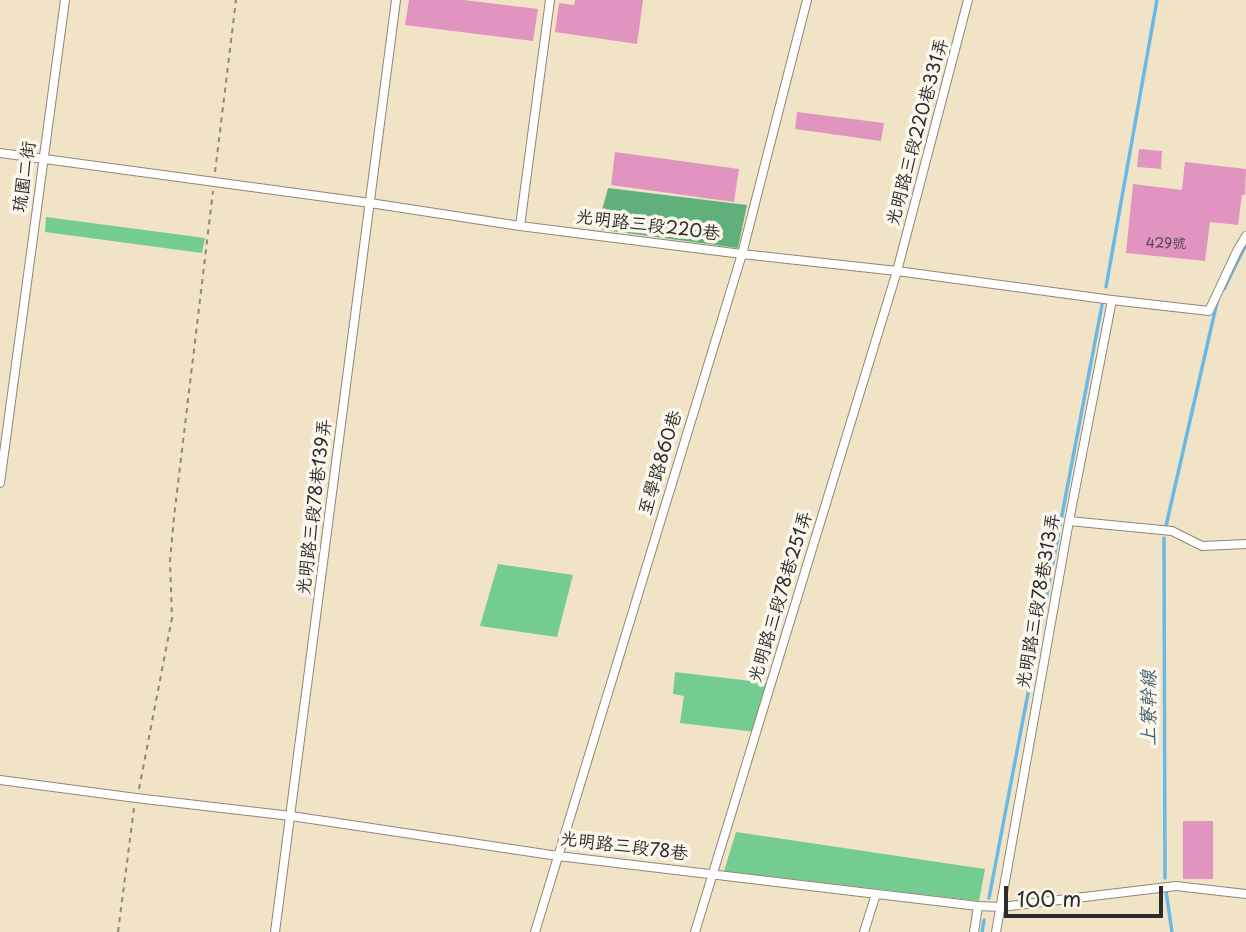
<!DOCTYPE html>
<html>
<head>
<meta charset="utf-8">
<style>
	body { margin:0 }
	#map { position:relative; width:1246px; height:932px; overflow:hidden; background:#f1e3c6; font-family:"Playpen Sans",sans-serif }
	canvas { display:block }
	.scale { position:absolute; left:1004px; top:886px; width:159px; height:32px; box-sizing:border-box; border:4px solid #2b2b2b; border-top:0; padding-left:9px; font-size:21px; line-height:24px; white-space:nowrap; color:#2b2b2b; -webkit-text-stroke:5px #fbf7ec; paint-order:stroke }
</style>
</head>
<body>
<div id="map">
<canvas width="1246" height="932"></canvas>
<div class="scale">100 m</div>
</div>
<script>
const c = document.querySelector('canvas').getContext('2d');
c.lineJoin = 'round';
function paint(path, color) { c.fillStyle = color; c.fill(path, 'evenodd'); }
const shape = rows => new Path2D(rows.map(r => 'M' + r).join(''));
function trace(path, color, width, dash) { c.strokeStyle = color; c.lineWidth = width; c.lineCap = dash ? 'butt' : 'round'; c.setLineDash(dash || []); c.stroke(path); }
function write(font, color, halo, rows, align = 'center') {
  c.font = font + ' "Playpen Sans","LXGW WenKai TC",sans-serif'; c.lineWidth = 7; c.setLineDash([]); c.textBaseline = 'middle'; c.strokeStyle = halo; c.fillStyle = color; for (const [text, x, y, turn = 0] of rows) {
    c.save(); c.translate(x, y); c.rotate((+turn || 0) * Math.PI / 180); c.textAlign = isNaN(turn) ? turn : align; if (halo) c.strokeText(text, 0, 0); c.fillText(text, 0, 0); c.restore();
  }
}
paint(shape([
	[46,217,205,238,202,253,45,232],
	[498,564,573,575,557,637,480,626],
	[675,672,768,683,756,732,680,723,684,696,673,694],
	[736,832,985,869,979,901,724,871]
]), '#74cc91');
paint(shape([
	[608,188,747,205,738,248,597,229]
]), '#5fb07b');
trace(shape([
	[1106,287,1157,0],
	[1224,289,1246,244],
	[1166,526,1217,302],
	[1164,538,1165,878],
	[1166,891,1172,932],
	[989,898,1102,305],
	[982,932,984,920]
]), '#6ab9e5', 3.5);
paint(shape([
	[409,0,464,0,538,9,533,41,405,25],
	[575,0,643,0,637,44,555,32,559,3,574,5],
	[797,112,884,123,881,141,795,129],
	[1139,149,1162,151,1161,169,1137,167],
	[615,152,739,169,734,202,611,185],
	[1185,162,1246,169,1245,195,1242,195,1238,225,1210,222,1205,261,1126,253,1133,184,1182,190],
	[1183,821,1213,821,1213,879,1183,879]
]), '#e194c0');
const street = shape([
	[0,153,370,203,520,226,742,254,897,271,1112,300,1209,311,1237,251,1246,236],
	[520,226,550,0],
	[0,483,65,0],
	[1069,521,1172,531,1202,546,1246,544],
	[0,780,136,798,291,816,558,856,978,906,1001,907,1176,886,1246,894],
	[275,932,396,0],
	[535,932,742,254,807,0],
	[695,932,897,271,968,0],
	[864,932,876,894],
	[974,932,978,906],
	[996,932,1069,521,1112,300]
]);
trace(street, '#8e8778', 10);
trace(shape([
	[215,172,236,0],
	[139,789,172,618,170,561,174,517,213,191],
	[118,932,134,808]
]), '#8e8778', 2, [5, 5]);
trace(street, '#fff', 8);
write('14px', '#584550', null, [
	["429號",1166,244]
]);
write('18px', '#2b2b2b', '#fbf7ec', [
	["光明路三段220巷331弄",918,132,-75],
	["琉園二街",25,177,-82],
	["光明路三段220巷",648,226,7],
	["至學路860巷",661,463,-73],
	["光明路三段78巷139弄",315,507,-83],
	["光明路三段78巷251弄",781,597,-73],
	["光明路三段78巷313弄",1039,601,-80],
	["光明路三段78巷",624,847,7]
]);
write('italic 19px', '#415d6c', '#fbf7ec', [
	["上寮幹線",1150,708,-90]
]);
</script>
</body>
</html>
